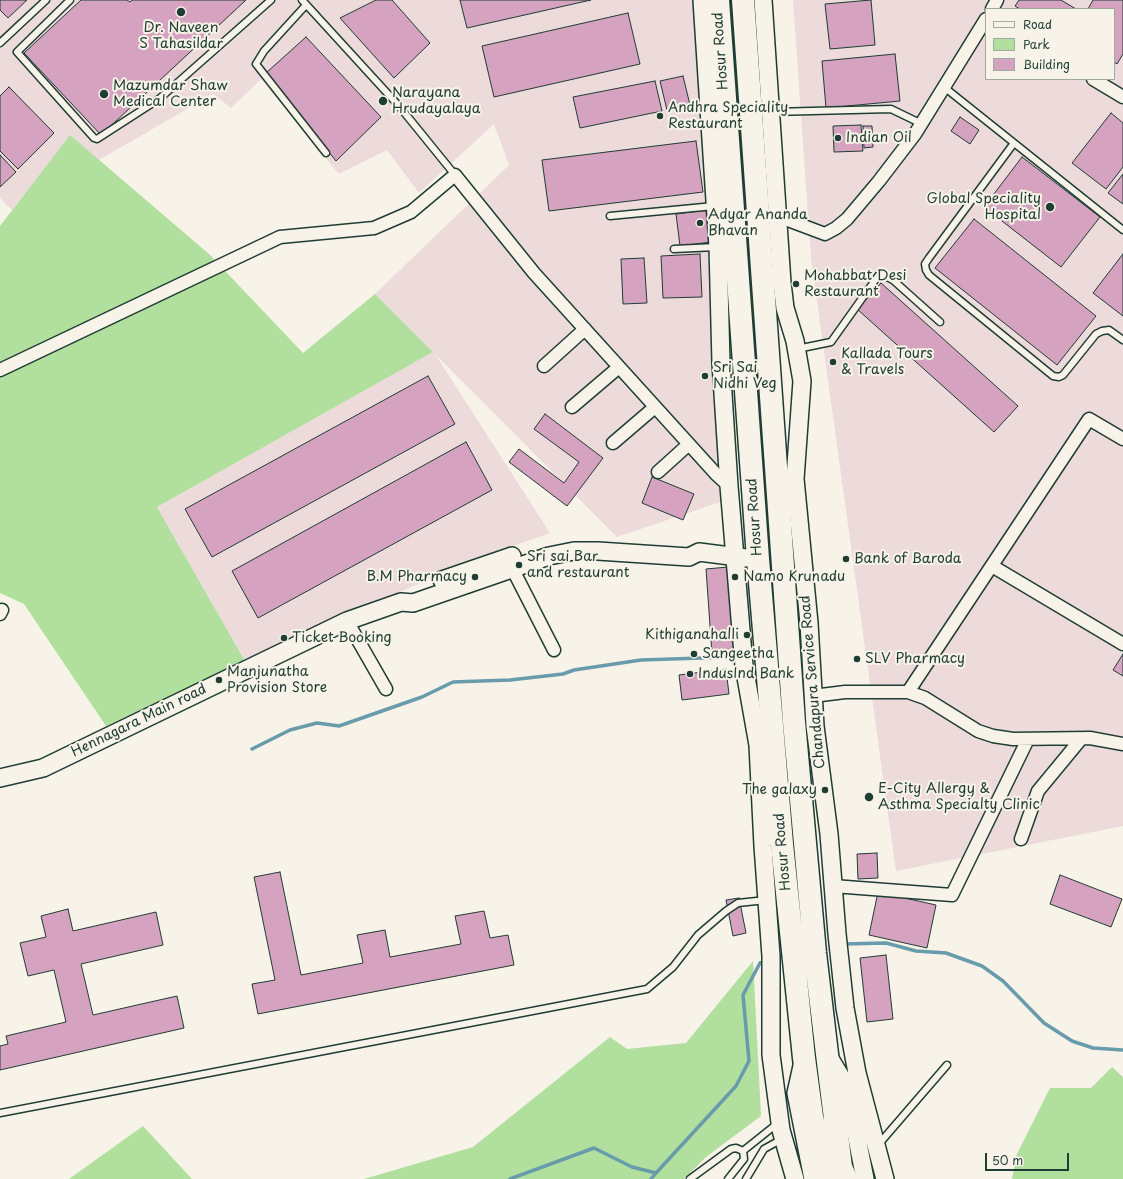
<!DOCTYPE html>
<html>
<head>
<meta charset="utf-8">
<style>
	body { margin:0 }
	#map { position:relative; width:1123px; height:1179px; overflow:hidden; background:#f7f3e8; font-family:"Playpen Sans",sans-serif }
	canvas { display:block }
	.legend { position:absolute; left:985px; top:8px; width:130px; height:72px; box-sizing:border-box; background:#f7f3e8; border:1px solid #a1aaa0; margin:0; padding:5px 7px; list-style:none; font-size:12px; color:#1f3d34 }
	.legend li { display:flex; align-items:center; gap:8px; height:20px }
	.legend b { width:20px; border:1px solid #a1aaa0 }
	.scale { position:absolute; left:985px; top:1153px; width:84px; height:18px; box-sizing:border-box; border:2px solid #1f3d34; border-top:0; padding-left:5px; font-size:12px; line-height:14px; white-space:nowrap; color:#1f3d34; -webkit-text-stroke:3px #f7f3e8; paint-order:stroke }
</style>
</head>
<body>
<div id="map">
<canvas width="1123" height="1179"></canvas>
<ul class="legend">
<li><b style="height:5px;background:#f7f3e8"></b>Road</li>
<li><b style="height:11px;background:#b1df9e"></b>Park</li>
<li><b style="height:11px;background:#d5a2bf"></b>Building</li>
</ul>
<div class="scale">50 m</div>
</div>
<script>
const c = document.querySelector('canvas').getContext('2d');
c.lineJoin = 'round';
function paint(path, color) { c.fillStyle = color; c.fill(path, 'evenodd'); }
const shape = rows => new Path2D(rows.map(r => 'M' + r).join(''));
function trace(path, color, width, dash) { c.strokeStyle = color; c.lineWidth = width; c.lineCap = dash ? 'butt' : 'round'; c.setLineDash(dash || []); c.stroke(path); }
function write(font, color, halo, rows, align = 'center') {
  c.font = font + ' "Playpen Sans",sans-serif'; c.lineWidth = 4; c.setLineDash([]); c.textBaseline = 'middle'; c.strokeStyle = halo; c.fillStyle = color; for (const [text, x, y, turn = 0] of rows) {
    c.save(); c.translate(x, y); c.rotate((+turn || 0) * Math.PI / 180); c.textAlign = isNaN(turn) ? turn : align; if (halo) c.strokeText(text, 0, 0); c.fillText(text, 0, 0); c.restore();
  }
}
paint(shape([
	[0,0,693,0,735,497,617,537,435,354,550,533,463,564,245,661,157,507,433,352,375,294,509,165,494,124,419,193,387,150,339,174,261,79,231,108,213,94,99,160,70,136,12,210,0,198],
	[793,0,1123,0,1123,826,896,871,811,258],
	[986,9,1114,9,1114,79,986,79]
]), '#eddbdc');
paint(shape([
	[70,135,209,254,303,353,375,294,433,352,157,507,245,661,106,726,24,604,0,593,0,226],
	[753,961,761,1116,706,1157,684,1179,364,1179,473,1147,610,1037,627,1049,686,1043],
	[1112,1067,1123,1077,1123,1179,1012,1179,1017,1154,1050,1088,1091,1088],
	[143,1126,192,1179,69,1179]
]), '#b1df9e');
trace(shape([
	[252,749,290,730,317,723,339,726,422,697,453,682,510,680,563,674,574,670,641,660,732,657],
	[843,944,886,943,916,951,946,953,982,966,1003,981,1044,1023,1072,1041,1093,1048,1123,1050],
	[510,1179,594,1148,632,1167,656,1173,736,1086,749,1061,743,995,760,963,767,961],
	[651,1179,656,1173]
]), '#689bab', 3.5);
const building = shape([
	[0,0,27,0,8,18,0,10,0,0],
	[81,0,127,0,130,2,132,0,246,0,101,135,24,53,81,0],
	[376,0,392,0,430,43,394,78,340,18,376,0],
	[460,0,591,0,467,28,460,0],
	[871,0,875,45,830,49,825,4,871,0],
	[1019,0,1061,0,1076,9,1020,9,1015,6,1019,0],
	[1093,0,1123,0,1123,54,1117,64,1114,62,1114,9,1088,9,1093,0],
	[628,13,640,64,494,97,482,46,628,13],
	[306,37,381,117,336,161,266,73,306,37],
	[895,54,900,101,826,108,822,61,895,54],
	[683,76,690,105,667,110,660,81,683,76],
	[655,81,662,111,580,128,573,97,655,81],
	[9,87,54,133,18,169,0,151,0,96,9,87],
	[1111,113,1123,123,1123,167,1106,189,1072,163,1111,113],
	[960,117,979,130,970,144,951,131,960,117],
	[861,125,863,151,834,152,833,126,861,125],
	[863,126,872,126,873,147,864,148,863,126],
	[696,141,703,192,549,211,542,160,696,141],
	[0,155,16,172,0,187,0,155],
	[1022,157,1100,217,1061,267,984,207,1022,157],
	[1123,174,1123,204,1108,193,1123,174],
	[706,210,711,242,680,246,676,214,706,210],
	[974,219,1096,316,1057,365,935,268,974,219],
	[700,254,702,297,663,298,661,256,700,254],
	[1123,254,1123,316,1093,293,1123,254],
	[644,258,647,303,623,304,621,259,644,258],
	[881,283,1018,406,994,432,857,309,881,283],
	[428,376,455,424,212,557,185,509,428,376],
	[545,414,603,458,567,506,509,462,519,449,564,483,579,462,534,429,545,414],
	[466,442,492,490,258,618,232,571,466,442],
	[652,477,694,494,683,520,642,503,652,477],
	[728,567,735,653,712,654,706,569,728,567],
	[1123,654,1123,676,1113,670,1123,654],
	[726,669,729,694,682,700,679,675,726,669],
	[877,853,878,878,858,879,857,854,877,853],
	[280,872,301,975,363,963,357,935,385,930,390,957,461,944,455,916,484,911,490,938,508,935,514,965,258,1014,252,984,275,980,254,877,280,872],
	[1060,875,1122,899,1111,927,1050,904,1060,875],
	[878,892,936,905,927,948,869,935,878,892],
	[739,898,746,933,733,936,726,900,739,898],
	[68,909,73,931,156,912,163,945,81,964,93,1015,177,996,184,1028,0,1070,0,1046,8,1044,6,1036,66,1022,54,970,28,976,20,943,46,937,41,916,68,909],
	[886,955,893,1019,867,1022,860,958,886,955]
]);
paint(building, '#d5a2bf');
trace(building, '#1f3d34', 1);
const lane = shape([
	[70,0,17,52,94,138,97,139,159,99,271,0],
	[302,0,399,106,455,175],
	[306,5,264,51,256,64,326,153],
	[0,43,46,0],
	[944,87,1123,230],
	[772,112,891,109,922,124],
	[1014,143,929,258,925,264,926,270,929,275,1053,376,1059,377,1063,375,1096,334,1102,331,1109,330,1123,340],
	[610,216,714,206],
	[674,249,716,247],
	[797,349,831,342,878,276,883,275,893,280,940,322],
	[0,1113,647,989,673,967,698,935,726,911,738,903,766,900],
	[878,1145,947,1065],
	[690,1179,731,1149,736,1148,743,1151,778,1123],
	[728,1179,744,1159,743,1151],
	[746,1179,764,1149,782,1139]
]);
const street = shape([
	[992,9,997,0],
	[1093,79,1123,97],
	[770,216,777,216,825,234,836,228,847,219,879,181,915,134,986,19],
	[544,366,585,329],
	[0,370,280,237,374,228,411,212,455,175,534,273,716,474,729,486],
	[572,407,619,367],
	[613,443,655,407],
	[658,472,689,444],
	[509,562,554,650],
	[992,566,1123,644],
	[0,614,2,610],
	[347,621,386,689],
	[908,692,1089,419,1123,439],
	[813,696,845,692,908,692,925,698,978,731,993,736,1013,739,1090,738,1123,744],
	[1021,839,1038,791,1081,739],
	[833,886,952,895,1028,739]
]);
const secondary = shape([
	[702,0,718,247,721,363,729,486,744,666,758,745,763,846,771,956,771,1055,781,1130,795,1179],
	[763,0,782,283,785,308,795,341,802,381,795,479,809,623,815,726,829,834,837,934,845,1008,857,1073,885,1179],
	[442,580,512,556],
	[0,778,43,768,347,621,401,602,413,603,549,556,574,551,598,551,689,557,699,552,746,558],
	[830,1059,847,1087,865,1179],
	[802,1066,796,1093,813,1179]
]);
const highway = shape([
	[718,0,758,559,782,844,804,1058,812,1117,826,1179],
	[743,0,794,722,815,953,827,1054,841,1167,846,1179]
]);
trace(lane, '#1f3d34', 9);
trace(street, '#1f3d34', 15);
trace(secondary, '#1f3d34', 20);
trace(highway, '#1f3d34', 25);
trace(lane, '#f7f3e8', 6);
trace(street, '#f7f3e8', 12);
trace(secondary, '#f7f3e8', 17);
trace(highway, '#f7f3e8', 22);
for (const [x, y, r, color] of [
	[181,12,5,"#1f3d34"],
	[104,94,5,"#1f3d34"],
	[383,101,5,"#1f3d34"],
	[660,116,4,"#1f3d34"],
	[838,138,4,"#1f3d34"],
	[1050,207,5,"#1f3d34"],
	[700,223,4,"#1f3d34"],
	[796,284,4,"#1f3d34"],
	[833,362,4,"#1f3d34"],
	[705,376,4,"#1f3d34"],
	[846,559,4,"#1f3d34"],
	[519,565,4,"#1f3d34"],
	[475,577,4,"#1f3d34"],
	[735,577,4,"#1f3d34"],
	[747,635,4,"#1f3d34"],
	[284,638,4,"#1f3d34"],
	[694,654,4,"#1f3d34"],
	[857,659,4,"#1f3d34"],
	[690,674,4,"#1f3d34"],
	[219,680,4,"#1f3d34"],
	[825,790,4,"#1f3d34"],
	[869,797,5,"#1f3d34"]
]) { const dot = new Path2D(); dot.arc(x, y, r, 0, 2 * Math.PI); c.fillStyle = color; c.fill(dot); trace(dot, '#f7f3e8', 1.5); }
write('14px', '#1f3d34', '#f7f3e8', [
	["Dr. Naveen",181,28,"center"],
	["S Tahasildar",181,44,"center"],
	["Mazumdar Shaw",113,86],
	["Medical Center",113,102],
	["Narayana",392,93],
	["Hrudayalaya",392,109],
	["Andhra Speciality",668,108],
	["Restaurant",668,124],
	["Indian Oil",846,138],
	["Global Speciality",1041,199,"right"],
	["Hospital",1041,215,"right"],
	["Adyar Ananda",708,215],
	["Bhavan",708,231],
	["Mohabbat Desi",804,276],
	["Restaurant",804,292],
	["Kallada Tours",841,354],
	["& Travels",841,370],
	["Sri Sai",713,368],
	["Nidhi Veg",713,384],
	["Sri sai Bar",527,557],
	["and restaurant",527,573],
	["Bank of Baroda",854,559],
	["B.M Pharmacy",467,577,"right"],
	["Namo Krunadu",743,577],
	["Kithiganahalli",739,635,"right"],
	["Ticket Booking",292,638],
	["Sangeetha",702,654],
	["SLV Pharmacy",865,659],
	["Manjunatha",227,672],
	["Provision Store",227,688],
	["IndusInd Bank",698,674],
	["E-City Allergy &",878,789],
	["Asthma Specialty Clinic",878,805],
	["The galaxy",817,790,"right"]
], 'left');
write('14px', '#1f3d34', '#f7f3e8', [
	["Hosur Road",721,51,-94],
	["Hosur Road",755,517,-94],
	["Chandapura Service Road",813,682,-95],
	["Hennagara Main road",139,721,-26],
	["Hosur Road",783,852,-95]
]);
</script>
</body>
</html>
